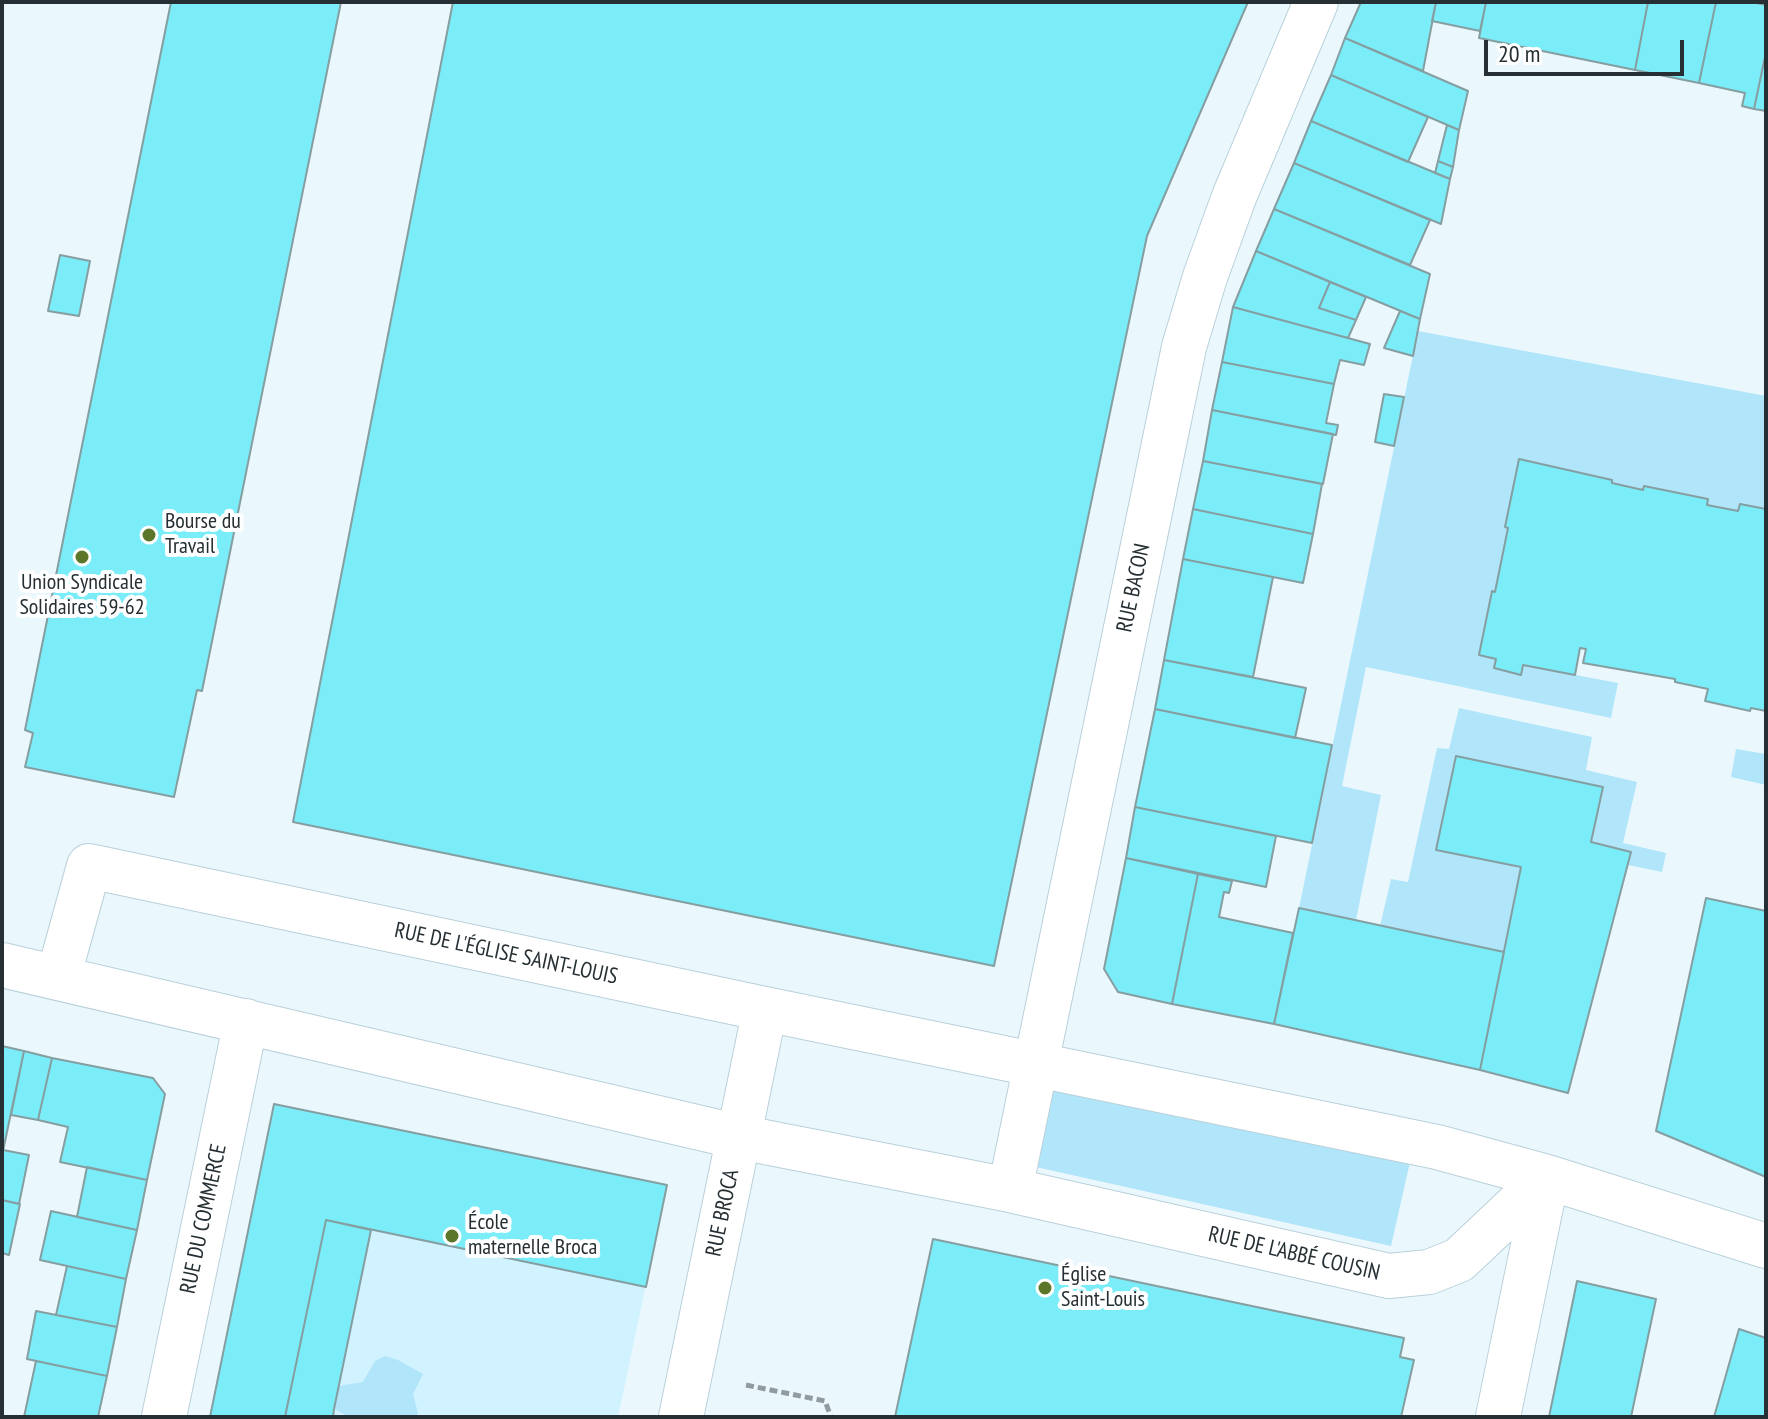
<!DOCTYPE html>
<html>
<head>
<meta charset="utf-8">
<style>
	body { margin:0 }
	#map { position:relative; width:1768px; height:1419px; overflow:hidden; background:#eaf8fe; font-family:"PT Sans Narrow",sans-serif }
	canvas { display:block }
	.frame { position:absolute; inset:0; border:4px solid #262f33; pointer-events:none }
	.scale { position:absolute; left:1484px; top:40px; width:200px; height:36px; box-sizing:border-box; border:4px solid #262f33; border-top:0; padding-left:10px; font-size:24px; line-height:28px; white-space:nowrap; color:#262f33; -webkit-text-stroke:6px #fff; paint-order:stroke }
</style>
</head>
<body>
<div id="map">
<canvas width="1768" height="1419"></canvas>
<div class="frame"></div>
<div class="scale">20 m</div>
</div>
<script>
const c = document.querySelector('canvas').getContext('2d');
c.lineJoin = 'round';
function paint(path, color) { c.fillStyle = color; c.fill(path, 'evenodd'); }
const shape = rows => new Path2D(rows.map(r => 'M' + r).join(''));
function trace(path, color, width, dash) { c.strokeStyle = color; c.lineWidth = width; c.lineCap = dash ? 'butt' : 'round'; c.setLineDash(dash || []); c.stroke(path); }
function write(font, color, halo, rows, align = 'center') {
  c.font = font + ' "PT Sans Narrow",sans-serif'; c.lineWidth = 8; c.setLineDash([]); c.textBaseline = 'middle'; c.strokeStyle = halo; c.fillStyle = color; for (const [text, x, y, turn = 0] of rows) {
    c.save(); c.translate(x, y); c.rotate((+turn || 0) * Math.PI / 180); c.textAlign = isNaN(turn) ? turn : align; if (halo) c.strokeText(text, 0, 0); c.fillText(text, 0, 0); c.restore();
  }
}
paint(shape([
	[274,1104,667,1185,618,1417,210,1417]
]), '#d1f2ff');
paint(shape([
	[1418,331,1766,396,1766,509,1738,511,1707,505,1707,498,1645,486,1643,490,1612,483,1612,480,1519,460,1505,527,1508,528,1495,592,1491,592,1479,655,1496,659,1495,669,1520,675,1523,665,1618,683,1611,718,1366,667,1342,786,1381,795,1356,920,1299,908],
	[1459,708,1592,737,1586,770,1637,782,1623,843,1666,853,1662,872,1628,865,1630,852,1591,842,1436,850,1521,867,1504,952,1380,926,1391,879,1408,882,1437,748,1449,749],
	[1736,749,1766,754,1766,785,1731,777],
	[1055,1083,1410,1162,1391,1246,1036,1167],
	[385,1356,398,1360,423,1374,413,1394,418,1413,416,1417,349,1417,334,1409,339,1386,363,1382,375,1361]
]), '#b1e5fa');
const building = shape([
	[171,2,341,2,202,691,197,690,174,797,25,767,33,733,25,730,171,2],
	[453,2,1248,2,1147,236,994,966,293,822,453,2],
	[1361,2,1436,2,1423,71,1345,38,1361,2],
	[1436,2,1486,2,1480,31,1432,21,1436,2],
	[1486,2,1648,2,1635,70,1479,38,1486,2],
	[1648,2,1716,2,1699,83,1635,70,1648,2],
	[1716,2,1752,2,1766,5,1766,52,1754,109,1742,106,1745,93,1699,83,1716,2],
	[1345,38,1468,91,1459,130,1331,75,1345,38],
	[1766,52,1766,111,1754,109,1766,52],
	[1331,75,1428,117,1408,162,1311,121,1331,75],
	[1311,121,1450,179,1441,224,1294,163,1311,121],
	[1447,125,1459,130,1453,167,1438,161,1447,125],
	[1438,161,1453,167,1450,179,1435,173,1438,161],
	[1294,163,1430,220,1410,265,1274,209,1294,163],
	[1274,209,1430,274,1420,319,1256,251,1274,209],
	[1256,251,1330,282,1319,308,1356,320,1348,338,1233,307,1256,251],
	[60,255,90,261,79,316,48,311,60,255],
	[1330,282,1366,297,1356,320,1319,308,1330,282],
	[1233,307,1370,344,1364,365,1340,360,1334,384,1222,362,1233,307],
	[1400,311,1420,319,1413,356,1384,348,1400,311],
	[1222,362,1334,384,1326,423,1338,425,1336,435,1212,410,1222,362],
	[1384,394,1404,397,1394,446,1375,442,1384,394],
	[1212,410,1333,434,1323,484,1203,461,1212,410],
	[1519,459,1612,480,1612,483,1643,490,1644,486,1708,499,1707,505,1738,511,1740,504,1766,509,1766,711,1751,708,1750,711,1705,701,1708,689,1675,682,1675,679,1583,663,1586,649,1580,648,1575,675,1523,665,1521,675,1494,668,1496,659,1479,655,1492,591,1495,592,1508,528,1505,527,1519,459],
	[1203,461,1322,484,1313,534,1193,509,1203,461],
	[1193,509,1313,534,1303,583,1183,559,1193,509],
	[1183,559,1273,577,1253,677,1164,660,1183,559],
	[1164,660,1306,688,1295,738,1155,709,1164,660],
	[1155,709,1332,745,1312,843,1135,807,1155,709],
	[1456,756,1603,787,1591,842,1631,852,1568,1093,1480,1070,1521,867,1436,850,1456,756],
	[1135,807,1276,836,1266,887,1126,858,1135,807],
	[1126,858,1198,874,1172,1004,1118,992,1104,969,1126,858],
	[1198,874,1232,881,1229,893,1224,892,1219,917,1293,933,1274,1024,1172,1004,1198,874],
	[1706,898,1766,911,1766,1177,1656,1131,1706,898],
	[1299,908,1504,952,1480,1070,1274,1024,1299,908],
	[2,1046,24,1051,3,1151,2,1151,2,1046],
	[24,1051,52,1058,38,1120,11,1115,24,1051],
	[52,1058,153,1078,165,1094,147,1180,60,1162,68,1127,38,1120,52,1058],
	[274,1104,667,1185,646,1287,326,1220,285,1417,210,1417,274,1104],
	[3,1150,29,1155,19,1204,2,1200,3,1150],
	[87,1167,147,1180,137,1230,77,1217,87,1167],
	[2,1200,20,1204,9,1255,2,1253,2,1200],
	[51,1211,137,1230,126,1279,40,1260,51,1211],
	[326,1220,371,1230,334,1409,333,1417,285,1417,326,1220],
	[933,1239,1404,1338,1400,1357,1414,1360,1401,1417,895,1417,933,1239],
	[67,1266,126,1279,117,1327,56,1315,67,1266],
	[1577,1281,1656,1299,1631,1417,1549,1417,1577,1281],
	[36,1311,117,1327,107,1376,27,1359,36,1311],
	[1739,1329,1766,1338,1766,1417,1714,1417,1739,1329],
	[36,1361,107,1376,98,1417,24,1417,36,1361]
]);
paint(building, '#7bedf9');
trace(building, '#859ea1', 2);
const minor = shape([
	[2,965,739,1137,1010,1190,1389,1276,1429,1272,1459,1260,1547,1177],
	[58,978,89,866,765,1009,1437,1147,1547,1177,1766,1246],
	[1010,1190,1184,347,1205,277,1234,197,1316,2],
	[164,1417,246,1021],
	[681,1417,765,1009],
	[1498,1417,1547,1177]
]);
trace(minor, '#b9d1da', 46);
trace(shape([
	[746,1385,825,1401,831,1417]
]), '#8f9ba0', 5, [8, 4]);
trace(minor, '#fff', 44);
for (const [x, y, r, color] of [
	[149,535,8,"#5b7629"],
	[82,557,8,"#5b7629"],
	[452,1236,8,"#5b7629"],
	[1045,1288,8,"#5b7629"]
]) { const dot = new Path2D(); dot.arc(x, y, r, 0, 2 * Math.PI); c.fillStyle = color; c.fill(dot); trace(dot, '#fff', 3); }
write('22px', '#262f33', '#fff', [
	["Bourse du",165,522],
	["Travail",165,547],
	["Union Syndicale",82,583,"center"],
	["Solidaires 59-62",82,608,"center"],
	["École",468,1223],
	["maternelle Broca",468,1248],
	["Église",1061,1275],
	["Saint-Louis",1061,1300]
], 'left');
write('22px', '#262f33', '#fff', [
	["RUE BACON",1134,588,-78],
	["RUE DE L'ÉGLISE SAINT-LOUIS",506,954,12],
	["RUE BROCA",723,1213,-78],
	["RUE DU COMMERCE",204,1219,-78],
	["RUE DE L'ABBÉ COUSIN",1294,1254,13]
]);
</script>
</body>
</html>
